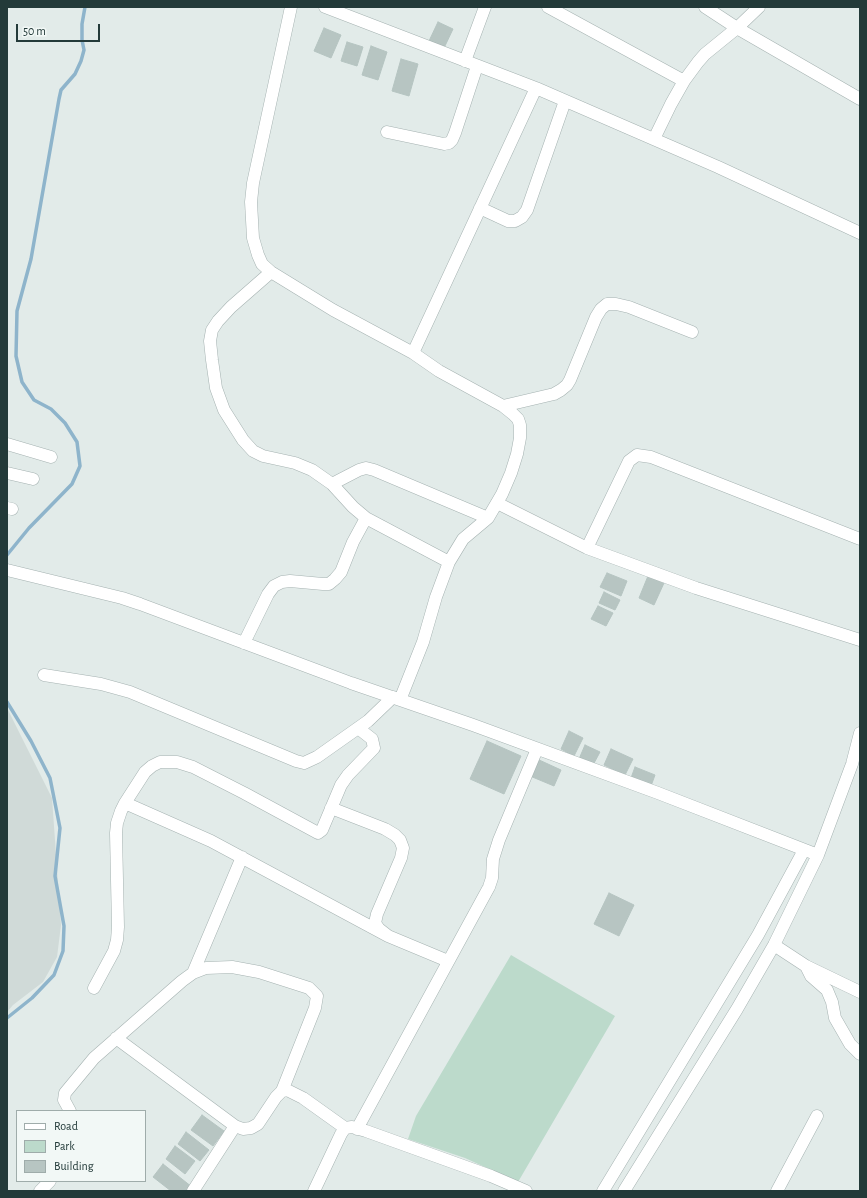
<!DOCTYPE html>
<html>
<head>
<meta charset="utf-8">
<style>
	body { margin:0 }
	#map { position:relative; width:867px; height:1198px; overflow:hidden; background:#e2ebe9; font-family:"Alegreya Sans",sans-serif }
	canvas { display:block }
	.frame { position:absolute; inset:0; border:8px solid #233a39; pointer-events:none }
	.legend { position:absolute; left:16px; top:1110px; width:130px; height:72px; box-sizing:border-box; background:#f2f8f6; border:1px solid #9facaa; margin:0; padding:5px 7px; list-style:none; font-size:12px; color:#233a39 }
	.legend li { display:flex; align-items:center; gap:8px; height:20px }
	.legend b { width:20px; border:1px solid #9facaa }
	.scale { position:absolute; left:16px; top:24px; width:84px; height:18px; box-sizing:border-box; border:2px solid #233a39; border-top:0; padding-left:5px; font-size:12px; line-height:14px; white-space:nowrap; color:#233a39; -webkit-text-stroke:3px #f2f8f6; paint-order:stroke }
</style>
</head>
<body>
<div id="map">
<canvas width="867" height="1198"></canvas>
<div class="frame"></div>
<ul class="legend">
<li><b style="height:5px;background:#fff"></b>Road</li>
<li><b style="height:11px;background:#bcdacb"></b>Park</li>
<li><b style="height:11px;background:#b7c5c2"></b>Building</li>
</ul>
<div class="scale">50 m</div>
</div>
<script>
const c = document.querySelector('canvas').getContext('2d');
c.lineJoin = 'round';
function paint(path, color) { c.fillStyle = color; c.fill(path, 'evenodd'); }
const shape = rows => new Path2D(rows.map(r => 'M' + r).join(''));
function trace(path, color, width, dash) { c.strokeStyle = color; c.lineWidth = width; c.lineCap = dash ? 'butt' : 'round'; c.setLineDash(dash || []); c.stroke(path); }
paint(shape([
	[7,708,52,798,61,925,57,957,43,982,13,1005,7,1012]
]), '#d0dad8');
paint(shape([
	[511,955,615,1016,518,1182,465,1158,408,1139,416,1116]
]), '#bcdacb');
trace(shape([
	[7,555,29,528,72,484,80,466,77,442,65,423,51,409,34,400,22,382,16,356,17,311,31,259,59,99,61,90,75,74,81,61,84,50,82,40,82,24,85,7],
	[7,702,31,741,50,778,60,828,55,876,64,926,63,951,54,975,32,998,7,1018]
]), '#8eb4cb', 3.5);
const building = shape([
	[438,22,453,29,444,48,429,41,438,22],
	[324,28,341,35,331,58,314,51,324,28],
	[347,42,363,47,357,66,341,61,347,42],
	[371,46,387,52,378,80,362,75,371,46],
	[401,59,418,64,409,96,392,91,401,59],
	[607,573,627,581,621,596,600,587,607,573],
	[648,576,664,583,654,605,639,598,648,576],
	[604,592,620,600,615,610,599,603,604,592],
	[598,606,613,613,606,626,591,619,598,606],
	[569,731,583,738,574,756,561,749,569,731],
	[487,741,521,756,504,794,470,779,487,741],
	[585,745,600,752,593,765,579,759,585,745],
	[611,749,633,759,625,775,604,765,611,749],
	[537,759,561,770,554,786,530,776,537,759],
	[635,767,655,775,651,786,631,778,635,767],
	[609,893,634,905,619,936,594,924,609,893],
	[202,1115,224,1131,213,1146,191,1130,202,1115],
	[186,1132,209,1150,200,1161,178,1144,186,1132],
	[175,1146,195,1161,185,1174,166,1159,175,1146],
	[163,1164,192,1187,189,1191,171,1191,153,1177,163,1164]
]);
paint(building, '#b7c5c2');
trace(building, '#b5c4c1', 1);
const minor = shape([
	[291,7,253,183,251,202,253,238,258,255,262,264,271,272,333,310,413,353,439,371,503,406,513,414,518,419,520,425,520,438,517,454,511,473,502,494,488,518,463,539,449,562,436,597,423,642,400,700],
	[325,7,536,88,718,167,860,233],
	[548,7,684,81],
	[705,7,737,28,860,99],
	[465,61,485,7],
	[387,132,444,144,449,143,452,140,455,133,477,66],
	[654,139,671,104,684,81,698,62,705,54,737,28,759,7],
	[480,208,508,221,515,221,522,217,527,210,535,187,565,101],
	[271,272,231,307,218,321,212,330,210,341,212,360,216,388,224,410,243,440,253,451,263,456,295,463,312,470,332,484,353,507,366,518,449,562],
	[413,353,536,88],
	[503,406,554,394,561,390,567,385,570,380,596,317,601,309,607,304,616,304,629,307,692,332],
	[7,444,51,457],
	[7,473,33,479],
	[332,484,359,470,366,468,374,470,488,518],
	[497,503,587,548,696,588,860,640],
	[7,508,12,509],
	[587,548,629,461,637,455,651,457,860,539],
	[7,570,122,598,140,604,351,683,473,725,658,793,818,855],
	[244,643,268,594,274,586,282,582,290,581,323,584,329,584,335,579,341,572,353,542,366,518],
	[44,675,101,684,130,692,296,761,304,763,317,757,368,721,393,697],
	[125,803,211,841,388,936],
	[331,808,385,829,395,835,400,840,403,848,401,858,377,914,375,923,379,929,388,936,448,961],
	[774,945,806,966,860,992],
	[806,966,811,976,827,990,832,1002,835,1018,850,1044,860,1054],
	[193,973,242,857],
	[94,988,114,951,117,940,118,927,116,833,117,823,121,811,125,803,145,772,152,766,160,762,177,762,193,767,244,793,318,833,322,830,341,785,348,775,374,748,372,739,358,728],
	[116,1038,235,1126,243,1129,251,1128,258,1124,276,1097,282,1091,287,1090,303,1098,345,1128],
	[70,1111,64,1100,65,1093,94,1058,182,981,193,973,206,968,232,967,259,972,309,988,317,996,315,1008,282,1091],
	[357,1129,489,887,492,878,493,859,499,840,537,749],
	[40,1191,50,1181],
	[193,1191,235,1126],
	[314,1191,341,1134,345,1128,352,1127,366,1131,491,1176,526,1191],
	[603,1191,758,935,804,850],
	[624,1191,737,1009,774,945,818,855,852,764,860,733],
	[777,1191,817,1116]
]);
trace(minor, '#a5b2b1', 13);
trace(minor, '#fff', 12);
</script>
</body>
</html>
